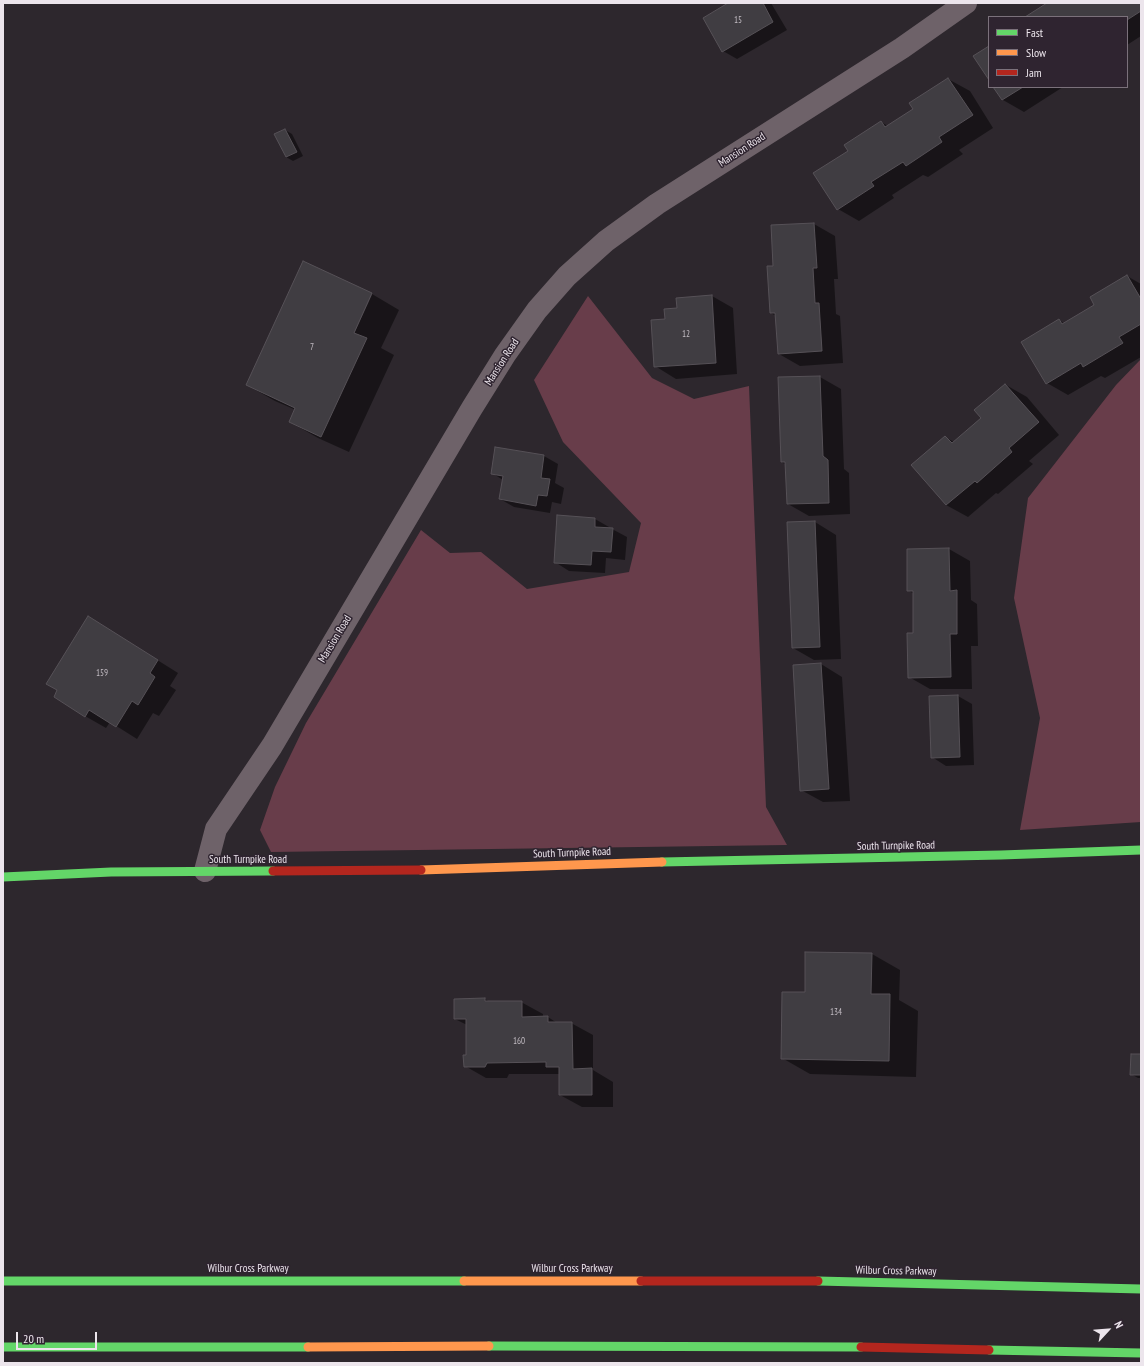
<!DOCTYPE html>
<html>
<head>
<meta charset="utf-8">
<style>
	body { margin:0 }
	#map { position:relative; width:1144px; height:1366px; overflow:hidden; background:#2d272d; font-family:"PT Sans Narrow",sans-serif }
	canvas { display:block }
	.frame { position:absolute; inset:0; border:4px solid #ece5ec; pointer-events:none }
	.legend { position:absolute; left:988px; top:16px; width:140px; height:72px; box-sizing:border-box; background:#2f2430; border:1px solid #7b717b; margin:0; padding:5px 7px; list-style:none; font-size:12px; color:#ece5ec }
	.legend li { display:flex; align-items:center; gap:8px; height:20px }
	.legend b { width:20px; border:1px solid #7b717b }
	.north { position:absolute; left:1088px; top:1310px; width:40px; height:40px; -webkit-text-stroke:3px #2f2430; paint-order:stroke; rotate:64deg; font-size:11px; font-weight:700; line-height:16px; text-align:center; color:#ece5ec }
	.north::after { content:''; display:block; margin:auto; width:14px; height:18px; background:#ece5ec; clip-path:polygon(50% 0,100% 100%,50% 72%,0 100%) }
	.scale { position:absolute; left:16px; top:1332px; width:81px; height:18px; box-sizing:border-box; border:2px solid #ece5ec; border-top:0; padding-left:5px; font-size:12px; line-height:14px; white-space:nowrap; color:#ece5ec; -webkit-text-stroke:3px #2f2430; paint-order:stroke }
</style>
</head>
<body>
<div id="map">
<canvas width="1144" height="1366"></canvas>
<div class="frame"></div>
<ul class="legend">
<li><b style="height:5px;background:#63d668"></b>Fast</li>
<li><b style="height:5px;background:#ff974d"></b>Slow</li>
<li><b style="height:5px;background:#b3261e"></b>Jam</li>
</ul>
<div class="north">N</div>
<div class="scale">20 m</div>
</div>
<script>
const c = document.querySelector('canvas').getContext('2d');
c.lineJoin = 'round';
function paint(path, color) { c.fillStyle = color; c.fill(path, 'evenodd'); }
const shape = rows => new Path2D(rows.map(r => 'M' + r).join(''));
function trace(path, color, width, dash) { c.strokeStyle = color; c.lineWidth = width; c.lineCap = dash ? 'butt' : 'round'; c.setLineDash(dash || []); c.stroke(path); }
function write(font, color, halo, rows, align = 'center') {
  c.font = font + ' "PT Sans Narrow",sans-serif'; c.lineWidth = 3; c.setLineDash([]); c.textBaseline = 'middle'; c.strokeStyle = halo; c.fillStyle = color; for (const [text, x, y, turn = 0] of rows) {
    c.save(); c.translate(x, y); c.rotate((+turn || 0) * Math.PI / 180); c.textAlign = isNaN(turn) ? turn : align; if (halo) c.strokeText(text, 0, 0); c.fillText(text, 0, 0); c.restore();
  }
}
paint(shape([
	[588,296,652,378,694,399,749,386,766,807,787,845,271,852,260,830,275,787,306,723,421,530,450,553,481,552,527,589,629,572,641,523,563,442,534,380],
	[1141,359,1141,822,1020,830,1040,718,1014,598,1028,498,1116,385]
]), '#683d4a');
paint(shape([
	[730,3,771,3,787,30,737,59,723,51],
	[1048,3,1141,3,1141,36,1127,45,1127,17,1026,17],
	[948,79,970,91,993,128,959,150,963,154,928,177,923,175,892,195,894,198,859,221,838,209,849,152,881,122,888,126,915,109],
	[995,87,1063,87,1024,112,1003,100],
	[285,130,292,134,303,156,293,161,286,157],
	[814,224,835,236,838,279,834,279,836,314,840,316,843,363,800,366,779,354,776,316,771,313,774,267],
	[304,262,372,294,399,310,381,348,394,355,349,452,318,438,290,422,296,410,275,401,247,385],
	[370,295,372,295,352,338,351,337],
	[1127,276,1141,284,1141,349,1140,350,1141,357,1105,378,1101,376,1068,395,1047,383,1059,320,1065,324,1095,305],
	[712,296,733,308,737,374,676,379,655,366,666,320,678,309],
	[820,377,841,389,844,469,849,473,850,514,809,516,788,504,787,465,781,462],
	[1006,385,1027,397,1059,435,1029,461,1033,464,998,494,996,493,968,517,946,505,945,437,954,442,982,418],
	[496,448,544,456,558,464,555,483,564,488,561,504,552,502,550,513,514,507,500,499,503,480,492,473],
	[595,519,609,527,609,529,612,529,627,537,625,560,606,558,605,573,569,571,555,562],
	[815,522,836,535,841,659,814,660,793,648],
	[949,549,970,561,971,600,977,604,978,646,971,646,972,689,930,689,909,677,915,634,914,594,908,590],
	[89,617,178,673,170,686,176,690,159,716,153,713,137,739,110,722,106,728,85,716],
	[821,664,842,677,850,801,823,802,801,790,794,666],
	[958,696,972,704,974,765,946,766,932,757],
	[872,954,900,970,899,1000,918,1011,916,1077,810,1074,782,1058,806,993],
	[485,999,490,1002,521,1002,543,1014,543,1017,548,1017,557,1023,571,1023,593,1035,593,1070,613,1082,613,1107,582,1107,560,1095,560,1074,509,1074,507,1078,486,1078,465,1066,467,1056,467,1025,455,1019,455,1000],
	[1141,1055,1141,1078,1138,1078,1131,1074],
	[3,1058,4,1059,4,1111,3,1111]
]), '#0007');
const building = shape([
	[728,3,763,3,773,22,722,52,703,18,728,3],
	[1047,3,1141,3,1141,11,1127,20,1127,17,1025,17,1047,3],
	[989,46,989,80,973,56,989,46],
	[948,78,973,115,939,137,942,142,906,166,903,162,871,182,874,186,837,210,813,173,848,151,844,145,881,121,885,127,913,109,909,103,948,78],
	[993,87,1023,87,1002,100,993,87],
	[285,129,297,152,286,157,274,134,285,129],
	[814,223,817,268,813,268,815,303,819,303,822,351,778,354,775,313,770,313,767,266,773,266,771,225,814,223],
	[303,261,372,293,354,333,367,338,321,437,289,422,295,408,246,385,303,261],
	[1127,275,1141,299,1141,324,1119,337,1123,343,1083,367,1081,363,1046,384,1021,342,1059,319,1062,324,1094,305,1090,297,1127,275],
	[712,295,716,363,654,367,651,320,665,319,664,309,677,308,676,298,712,295],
	[820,376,823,456,828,460,829,503,787,504,785,462,781,462,778,377,820,376],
	[1005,384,1039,422,1009,448,1012,452,977,483,975,481,946,505,911,465,945,436,952,443,981,418,974,410,1005,384],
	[495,447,544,455,541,478,550,479,547,496,538,495,536,506,499,499,503,476,491,474,495,447],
	[557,515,595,518,595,527,613,528,611,552,592,551,591,565,554,563,557,515],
	[815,521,820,647,792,648,787,522,815,521],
	[949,548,950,591,957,590,957,634,950,634,951,677,908,678,907,633,913,633,913,591,907,591,907,549,949,548],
	[88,616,158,660,150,673,155,677,138,705,132,701,116,727,89,710,85,717,54,697,57,690,46,684,88,616],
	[821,663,829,789,800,791,793,665,821,663],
	[958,695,960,757,931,758,929,696,958,695],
	[805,952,872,953,871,994,890,994,889,1061,781,1059,782,992,805,992,805,952],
	[485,998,485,1001,522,1001,522,1017,548,1016,548,1022,572,1022,573,1069,592,1068,592,1095,559,1095,559,1067,546,1067,546,1062,487,1063,485,1067,464,1067,463,1055,466,1055,466,1019,454,1019,454,999,485,998],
	[1131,1054,1141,1054,1141,1075,1130,1075,1131,1054]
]);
paint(building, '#403d42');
trace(building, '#565157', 1);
trace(shape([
	[205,871,216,829,272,746,472,408,505,355,537,310,567,276,606,241,657,204,902,48,966,3]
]), '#6e6269', 22);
trace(shape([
	[662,862,1001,855,1141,850],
	[3,877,111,872,273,871],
	[3,1281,464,1281],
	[818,1281,1141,1289],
	[489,1346,861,1347],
	[3,1347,308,1347],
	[989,1350,1141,1353]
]), '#63d668', 9);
trace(shape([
	[421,870,662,862],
	[464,1281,641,1281],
	[308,1347,489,1346]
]), '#ff974d', 9);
trace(shape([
	[273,871,421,870],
	[641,1281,818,1281],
	[861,1347,989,1350]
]), '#b3261e', 9);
write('9px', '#c1bbc2', null, [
	["15",738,20],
	["12",686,334],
	["7",312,347],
	["159",102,673],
	["134",836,1012],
	["160",519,1041]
]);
write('11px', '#ece5ec', '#2f2430', [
	["Mansion Road",742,150,-33],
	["Mansion Road",502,362,-57],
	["Mansion Road",335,639,-59],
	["South Turnpike Road",896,846,-1],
	["South Turnpike Road",572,853,-2],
	["South Turnpike Road",248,860],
	["Wilbur Cross Parkway",248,1269],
	["Wilbur Cross Parkway",572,1269],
	["Wilbur Cross Parkway",896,1271,1]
]);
</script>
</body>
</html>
